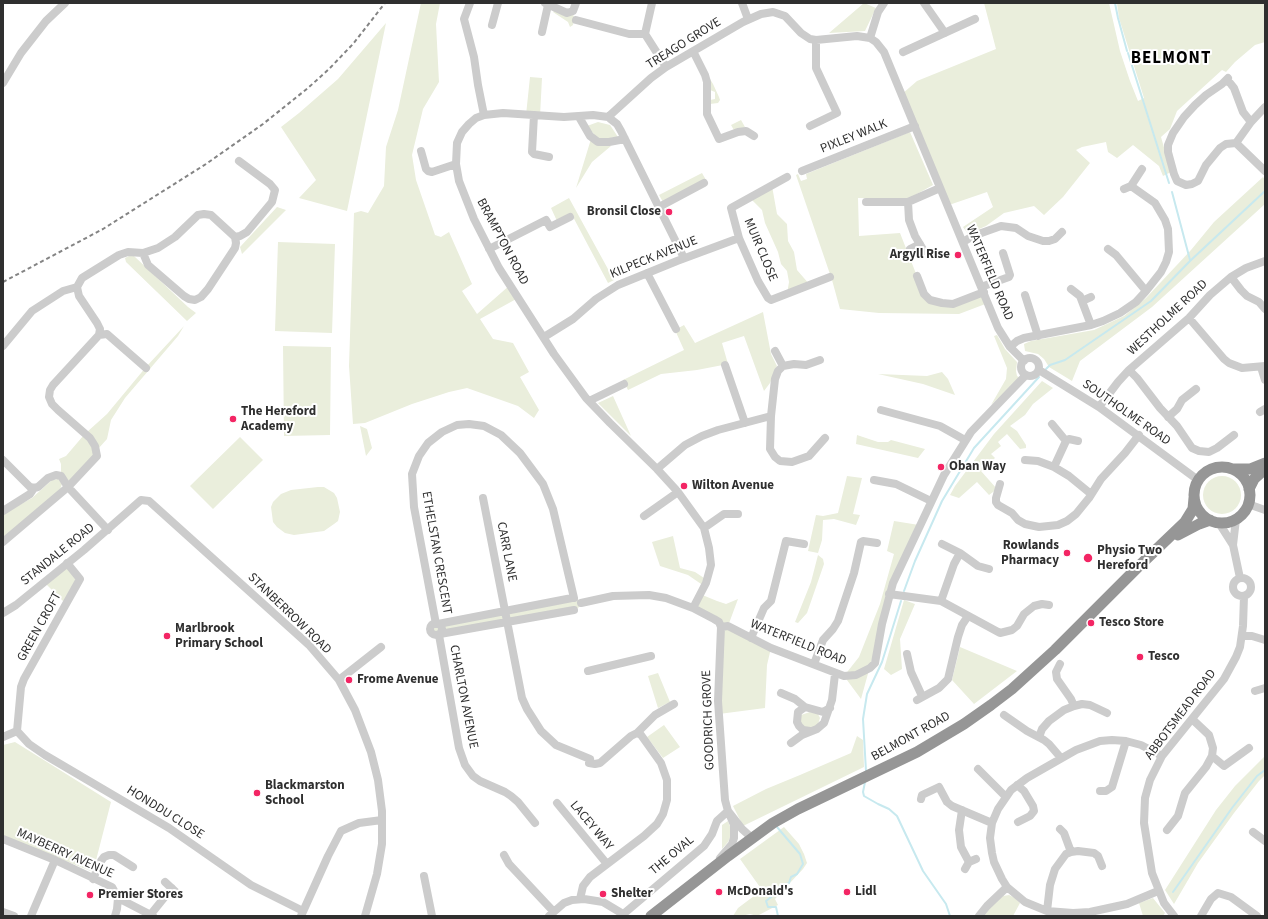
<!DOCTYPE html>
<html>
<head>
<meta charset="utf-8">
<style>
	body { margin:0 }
	#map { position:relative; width:1268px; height:919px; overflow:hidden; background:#fff; font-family:"Source Sans 3",sans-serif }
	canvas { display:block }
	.frame { position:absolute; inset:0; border:4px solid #2f2f2f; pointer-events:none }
</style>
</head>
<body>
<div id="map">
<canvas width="1268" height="919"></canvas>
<div class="frame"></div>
</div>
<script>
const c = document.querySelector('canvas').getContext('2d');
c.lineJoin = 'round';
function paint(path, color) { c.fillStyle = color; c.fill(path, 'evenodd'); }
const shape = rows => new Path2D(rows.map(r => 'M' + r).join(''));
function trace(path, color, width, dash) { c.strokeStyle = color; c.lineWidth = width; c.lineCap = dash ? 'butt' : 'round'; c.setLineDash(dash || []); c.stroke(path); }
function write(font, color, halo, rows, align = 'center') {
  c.font = font + ' "Source Sans 3",sans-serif'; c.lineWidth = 4; c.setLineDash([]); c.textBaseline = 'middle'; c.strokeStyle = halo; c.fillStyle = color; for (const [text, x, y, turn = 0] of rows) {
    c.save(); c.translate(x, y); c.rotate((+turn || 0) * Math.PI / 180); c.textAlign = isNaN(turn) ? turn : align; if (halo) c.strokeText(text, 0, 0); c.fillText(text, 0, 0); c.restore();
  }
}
paint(shape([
	[421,3,440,3,436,24,439,82,423,109,412,155,416,180,435,235,441,237,449,232,472,284,462,291,477,314,510,285,518,298,480,319,493,339,513,343,529,372,520,377,539,410,534,418,518,406,467,388,449,392,412,404,365,423,353,424,349,366,354,213,361,211,368,213,384,186,386,147,398,110],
	[864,3,876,8,865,31,829,33],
	[984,3,1109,3,1120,51,1130,81,1138,101,1144,98,1119,18,1117,3,1265,3,1265,42,1255,45,1235,62,1226,72,1222,70,1177,111,1170,129,1161,137,1171,172,1163,176,1159,166,1133,145,1117,158,1108,152,1106,142,1082,147,1076,150,1090,163,1063,197,1044,215,1034,206,1004,213,986,226,968,234,963,227,993,207,987,192,949,205,902,94,917,81,996,49],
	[554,11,573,14,574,17,573,25,570,27,568,22,553,12],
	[386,23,347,211,299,198,316,180,281,127,299,113,338,79],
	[530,77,542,78,540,116,526,115],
	[710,79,713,84,719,97,720,100,718,103,710,104,710,100,715,99,715,92,710,90],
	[741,120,745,127,735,132,731,125],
	[598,122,610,125,618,137,603,139,597,138,587,126],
	[910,132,933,185,908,199,858,198,859,236,900,233,924,294,942,303,984,292,988,303,959,314,879,313,840,309,832,280,796,175,798,174,801,181,807,179,806,174],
	[591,139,600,146,611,146,592,162,576,188],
	[702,173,706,180,663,202,659,195],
	[1263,177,1265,180,1265,204,1152,307,1080,361,1072,381,1049,367,1044,359,1038,354,1025,351,1024,344,1031,341,1094,330,1124,316,1146,298,1191,250,1214,222],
	[772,186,777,214,787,224,788,241,794,252,797,270,810,285,787,294,789,282,787,271,781,264,778,252,765,223,762,210,750,198],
	[569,198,614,280,608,283,572,215,557,221,551,208],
	[277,207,286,210,242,254,240,247],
	[278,242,335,244,332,333,275,331],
	[129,256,134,256,188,307,196,313,187,321,126,262,125,258],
	[763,312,771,354,777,366,770,383,764,391,744,336,722,343,728,364,697,370,661,374,628,390,623,380,684,350,675,330,684,325,695,343],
	[184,326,178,336,125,398,111,420,107,439,98,449,87,432,107,414,146,367],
	[997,335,1005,349,1017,362,1016,371,1017,376,1020,378,991,405,1006,379,1007,368,994,336],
	[283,346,331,347,330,435,284,436],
	[942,372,948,379,955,395,923,384,878,374,927,376],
	[1042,381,1053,388,1033,404,1025,415,1010,426,1017,431,1026,445,1026,448,1020,449,1007,434,998,442,1001,446,991,454,995,458,981,471,997,489,989,495,977,482,959,498,950,495,955,486,994,434],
	[613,396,631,436,598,403],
	[360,426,367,429,372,448,366,456],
	[857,435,878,442,888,442,891,440,925,449,918,458,856,444],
	[83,436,88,440,92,447,94,455,70,482,61,472,61,464,59,459,66,456],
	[240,437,263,460,213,509,190,486],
	'1203 495a19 19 0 1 1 38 0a19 19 0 1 1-38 0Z',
	[847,476,862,478,853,514,860,515,856,525,834,519,823,520,822,540,818,553,808,551,816,515,823,516,838,513],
	[58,479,62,484,60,490,3,538,3,514,32,498,52,480],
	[318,487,324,487,334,493,337,498,340,512,338,521,334,524,324,531,294,535,285,533,277,527,273,522,271,507,273,502,281,494,291,490],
	[894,521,919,525,893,583,861,699,844,676,859,657,880,604,894,554,887,551],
	[673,536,680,568,695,572,707,580,704,586,688,575,660,566,652,542],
	[818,555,823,559,824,564,807,613,798,623,795,622,811,582],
	[67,563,80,579,66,604,44,582],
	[700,594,717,601,726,604,738,599,728,626,771,648,767,665,765,708,719,714,721,627,693,608],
	[574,598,579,600,580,606,576,610,439,635,433,634,431,628,434,624],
	[904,600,915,604,900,639,902,669,891,675,884,669],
	[960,647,1017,671,974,704,952,680],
	[658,673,670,702,658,708,648,676],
	[810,712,818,714,820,718,818,724,812,728,806,728,802,725,800,719,801,715],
	[664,725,680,747,663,758,647,737],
	[857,736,863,740,864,767,743,826,733,806,766,789,800,775,851,753],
	[15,742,111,802,93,872,3,836,3,745],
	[1265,756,1265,775,1259,781,1234,813,1198,863,1174,904,1165,890,1216,810,1235,786],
	[728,821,731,829,731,836,728,842,722,849,722,825],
	[784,827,799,844,804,854,807,863,803,869,775,899,778,905,757,916,750,914,741,916,733,916,738,908,762,890,740,859],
	[1009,895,1015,898,1020,903,1013,916,984,916,991,907,1003,896],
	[1153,898,1165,913,1163,916,1143,916,1139,903]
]), '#eaeedc');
trace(shape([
	[1115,3,1118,18,1127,51],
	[1128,53,1169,183],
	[1172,192,1190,260],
	[1046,369,1050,365,1065,360,1151,301,1190,261,1265,191],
	[904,591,915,561,942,501,974,448,1039,377],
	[866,771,863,719,867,694,882,662,901,601],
	[865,782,863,792,864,796,878,804,889,809,897,816,923,871,946,904,950,916],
	[777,827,800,854,803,864,797,874,791,877,789,883,779,887,775,894,766,901,768,907,776,907,778,916],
	[1173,892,1232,808,1257,776,1265,770]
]), '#c7e9ef', 2);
trace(shape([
	[470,3,464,19,474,57,478,85,484,115],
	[545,3,567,13,573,11,576,3],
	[652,3,645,34,666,67],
	[742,3,748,19],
	[924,3,945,33],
	[576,20,629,34,645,34],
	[492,25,498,3],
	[542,32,548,5],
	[870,38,878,12,884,3],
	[693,51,705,75,707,82,707,114,719,139,738,132,746,131,754,136],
	[903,52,975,19],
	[1228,78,1222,84,1206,95,1195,105,1184,117,1173,133,1168,145,1168,152,1174,174,1177,181,1186,185,1192,184,1198,181,1206,165,1220,148,1226,144,1236,143,1265,171],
	[1226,81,1230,83,1234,88,1243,112,1251,122,1236,143],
	[3,83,21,53,46,21,65,3],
	[534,115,532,152,534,154,549,157],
	[579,117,590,136,598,142,609,142,625,139],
	[608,117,651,78,666,67,743,22,761,14,773,12,785,16,801,33,810,39,816,40,857,36,870,38,876,42,884,52,998,328,1010,347,1024,361],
	[1251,122,1265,107],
	[810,126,837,113,816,68,816,40],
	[421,151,426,169,428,171,432,172,456,164],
	[802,171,915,126],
	[787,177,731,208,739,238,758,281,768,298,771,300,830,277],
	[1124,189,1131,186,1142,169],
	[866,202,908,202],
	[659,207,704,183],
	[235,237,240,236,247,232,272,202,275,190,270,184,239,161],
	[963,242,973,236,1001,226,1016,228,1028,236,1043,241,1049,241,1055,239,1062,232],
	[489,249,546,220,550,227,570,217],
	[910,249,920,244],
	[1108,249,1116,255,1146,291],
	[924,251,915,236,909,220,908,202,940,188],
	[143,253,148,265,184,296,189,299,195,300,201,297,208,289,235,248,236,243,235,237],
	[684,258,621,131,617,124,608,117,593,115,564,117,503,113,484,115,476,118,469,124,462,132,457,143,456,164,459,181,474,219,499,268,554,354,586,398,610,423,657,469,678,492,704,528,709,548,711,565,706,583,693,608],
	[647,273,676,329],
	[917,276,924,294,930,300,942,303,953,304,984,292],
	[1231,277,1241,290,1247,296,1259,302,1265,309],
	[981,287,1009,277,1010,275,1003,253],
	[1071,289,1080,296,1091,325],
	[1025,295,1038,336],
	[1082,301,1091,297],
	[1189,318,1224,359,1229,363,1242,368,1265,366],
	[99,335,107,334,146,368],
	[544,337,573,319,596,299,618,285,677,261,739,238],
	[3,346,32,311,63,291,77,287],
	[1010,347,1017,341,1024,338,1091,325,1103,321,1120,313,1136,302,1146,291,1161,272,1166,262,1169,252,1168,229,1165,220,1155,203,1131,186],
	[775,351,783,366],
	'1021 367a9 9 0 1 1 18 0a9 9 0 1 1-18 0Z',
	[820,360,806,365,794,364,783,366,778,371,775,379,771,416,770,449,775,457,780,461,792,462,809,456,825,438],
	[725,365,745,423],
	[1261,367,1265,380],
	[1039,370,1099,407,1198,480],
	[1129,370,1137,378,1160,408,1177,426,1192,448,1199,451,1209,452,1217,448,1234,435],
	[589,401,624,384],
	[1099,407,1118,382,1129,370,1189,318,1210,295,1231,277,1246,268,1265,261],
	[881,410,940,426,965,440],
	[1260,412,1265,409],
	[1168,417,1177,409,1182,400,1196,389],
	[1052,424,1066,441,1054,467],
	[1066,441,1069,439,1078,441],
	[3,460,30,487,34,488],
	[1025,460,1038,461,1054,467,1069,476,1091,494],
	[657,469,685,445,702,436,718,430,771,416],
	[874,480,896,484,931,501],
	[1000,484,996,498,996,502,998,505,1012,513,1018,520,1025,524,1039,527,1058,525,1067,521,1076,514,1089,498,1101,479,1125,453,1139,435],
	[483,498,522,698,527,709,541,731,556,745,590,759],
	[1248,504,1265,510],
	[3,511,30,494,34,488,38,487,48,478,56,475,61,476,68,487,108,530],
	[644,516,678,492],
	[1219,523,1233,545,1240,578],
	[704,528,724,514,738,514],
	[3,542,68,487,97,456,95,446,90,438,58,410,52,404,49,397,50,390,53,385,99,335,100,329,97,323,79,296,77,287,82,278,119,255,128,252,143,253,158,248,175,237,198,215,204,214,211,215,235,237],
	[942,544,960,553,978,566,989,569],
	[1233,545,1236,519],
	'1233 587a9 9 0 1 1 18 0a9 9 0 1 1-18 0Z',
	[889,594,941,601,1000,633,1012,630,1017,626,1024,614,1034,606,1042,604,1049,605],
	[941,601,954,564,960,553],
	[581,603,613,596,649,595,666,598,693,608,714,619,719,622,721,627,718,701,725,800,728,811,717,821,712,834,704,846,621,916],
	[3,613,16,605,84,550,141,500,149,501,309,645,339,680,355,710,371,752,378,780,382,811,382,844,377,874,365,916],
	'430 629a6 6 0 1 1 12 0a6 6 0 1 1-12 0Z',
	[436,624,414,507,412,474,419,456,428,443,442,432,457,425,469,424,484,426,501,435,520,453,543,484,553,509,574,598],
	[438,624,572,598],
	[721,627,728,626,771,648,844,676,856,675,870,668,875,663,882,624,893,583,944,475,971,432,1026,375],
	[440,634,574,610],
	[439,635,459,748,465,765,473,776,480,781,505,792,511,796,518,802,535,823],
	[1242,636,1252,636,1265,640],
	[751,638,764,608,771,601,786,541,804,544],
	[907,654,911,672,922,696],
	[814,664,823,640,833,629,838,621,854,573,861,542,863,541,877,543],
	[588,671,651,656],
	[339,680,381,647],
	[1255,691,1265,688],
	[781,693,795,699,805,707],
	[917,700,939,688,948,679,958,637,962,625,968,616],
	[1074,706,1082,704,1090,705,1107,713],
	[1004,715,1027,731,1044,740,1049,744,1061,758],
	[17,731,29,744,45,755,169,828,251,885,303,911],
	[17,731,21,687,24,679,80,579,67,563],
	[810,731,803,730,799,726,797,722,798,712,805,707,823,712,830,708],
	[637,733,655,715,674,704],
	[3,737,17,731],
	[1039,737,1042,729,1049,721,1064,710,1074,706,1071,699,1057,679,1056,672,1060,664],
	[791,743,802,735,817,729,824,723,832,700,835,674],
	[1212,756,1224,766,1249,748],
	[978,769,1006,797],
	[1017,785,1024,791,1033,806,1034,811,1030,816,1018,822],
	[1100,791,1106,791,1112,787,1126,741],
	[921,799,922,795,939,787,947,802,952,806,992,823],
	[557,803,607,864],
	[962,810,959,830,961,847,969,862,976,859],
	[1060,829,1064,833,1071,852],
	[1167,830,1178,816,1185,793,1206,767,1212,756,1213,748,1209,735,1192,719],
	[1253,832,1265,841],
	[3,839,55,860,112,887,118,898,117,909,115,916],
	[504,855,509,864,553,911],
	[720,858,732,844,734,838,734,825,728,811,742,829,752,838],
	[965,869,969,862],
	[424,876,432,916],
	[93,879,101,861,104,857,109,855,114,855,133,867],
	[165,882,179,895],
	[1158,891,1127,904,1090,912,1073,913,1047,911,1025,902,1007,887,1002,879,994,862,992,853,990,838,992,823,998,809,1011,790,1027,778,1076,750,1100,741,1112,740,1126,741,1141,745,1162,756],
	[118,898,153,916],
	[580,899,583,886,590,877,644,836,657,824,663,814,667,800,667,780,661,763,641,735,637,733,631,736,600,763,595,764,589,763],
	[1047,911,1050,885,1055,869,1066,854,1071,852,1078,851,1094,853,1098,856,1102,866],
	[3,912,14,916],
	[151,914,172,888],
	[31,916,55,860],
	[301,916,328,856,341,831,359,823,382,820],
	[549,916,564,903,572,900,584,899,603,902,623,914],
	[979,916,987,906,1007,887],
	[1174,916,1164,903,1152,873,1144,823,1145,798,1150,780,1162,756,1224,679,1236,657,1240,647,1243,626,1244,596],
	[1201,916,1211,899,1218,893,1231,897,1257,916]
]), '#ccc', 8);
trace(shape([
	'1194 495a28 28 0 1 1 56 0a28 28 0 1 1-56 0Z',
	[1233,469,1250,469,1265,463],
	[1249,489,1254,479,1265,469],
	[1178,535,1199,524,1210,520],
	[651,916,728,856,773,823,798,809,917,752,964,724,991,705,1012,689,1055,650,1138,567,1185,522,1193,509,1194,498]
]), '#969696', 11);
trace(shape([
	[3,282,103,229,206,164,263,124,308,88,329,69,353,44,385,3]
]), '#848484', 2, [4, 3]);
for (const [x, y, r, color] of [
	[669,212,4,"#f32564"],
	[958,255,4,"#f32564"],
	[233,419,4,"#f32564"],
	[941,467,4,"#f32564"],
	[684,486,4,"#f32564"],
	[1067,553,4,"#f32564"],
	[1088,558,5,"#f32564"],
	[1091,623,4,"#f32564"],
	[167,636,4,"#f32564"],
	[1140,657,4,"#f32564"],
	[349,680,4,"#f32564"],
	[257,793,4,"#f32564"],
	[719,892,4,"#f32564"],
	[847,892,4,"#f32564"],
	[603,894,4,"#f32564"],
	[90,895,4,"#f32564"]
]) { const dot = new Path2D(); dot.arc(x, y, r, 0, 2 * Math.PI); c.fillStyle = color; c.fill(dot); trace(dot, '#fff', 1.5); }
write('13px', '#2f2f2f', '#fff', [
	["TREAGO GROVE",684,44,-32],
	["PIXLEY WALK",854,137,-22],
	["BRAMPTON ROAD",502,242,62],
	["MUIR CLOSE",760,250,67],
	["KILPECK AVENUE",654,258,-22],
	["WATERFIELD ROAD",989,273,67],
	["WESTHOLME ROAD",1168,318,-43],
	["SOUTHOLME ROAD",1126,413,35],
	["CARR LANE",506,552,79],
	["ETHELSTAN CRESCENT",436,553,80],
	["STANDALE ROAD",58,555,-39],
	["STANBERROW ROAD",289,614,44],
	["GREEN CROFT",40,627,-61],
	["WATERFIELD ROAD",798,643,22],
	["CHARLTON AVENUE",463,697,79],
	["ABBOTSMEAD ROAD",1181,715,-53],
	["GOODRICH GROVE",709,720,-92],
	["BELMONT ROAD",911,737,-29],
	["HONDDU CLOSE",165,813,32],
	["LACEY WAY",591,826,50],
	["MAYBERRY AVENUE",65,854,24],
	["THE OVAL",672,856,-40]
]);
write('bold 13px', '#2f2f2f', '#fff', [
	["Bronsil Close",661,212,"right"],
	["Argyll Rise",950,255,"right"],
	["The Hereford",241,412],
	["Academy",241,427],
	["Oban Way",949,467],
	["Wilton Avenue",692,486],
	["Rowlands",1059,546,"right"],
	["Pharmacy",1059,561,"right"],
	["Physio Two",1097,551],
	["Hereford",1097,566],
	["Tesco Store",1099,623],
	["Marlbrook",175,629],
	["Primary School",175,644],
	["Tesco",1148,657],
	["Frome Avenue",357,680],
	["Blackmarston",265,786],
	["School",265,801],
	["McDonald's",727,892],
	["Lidl",855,892],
	["Shelter",611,894],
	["Premier Stores",98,895]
], 'left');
c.letterSpacing = '1px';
write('bold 17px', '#000', '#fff', [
	["BELMONT",1171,59]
]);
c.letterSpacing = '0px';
</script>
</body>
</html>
